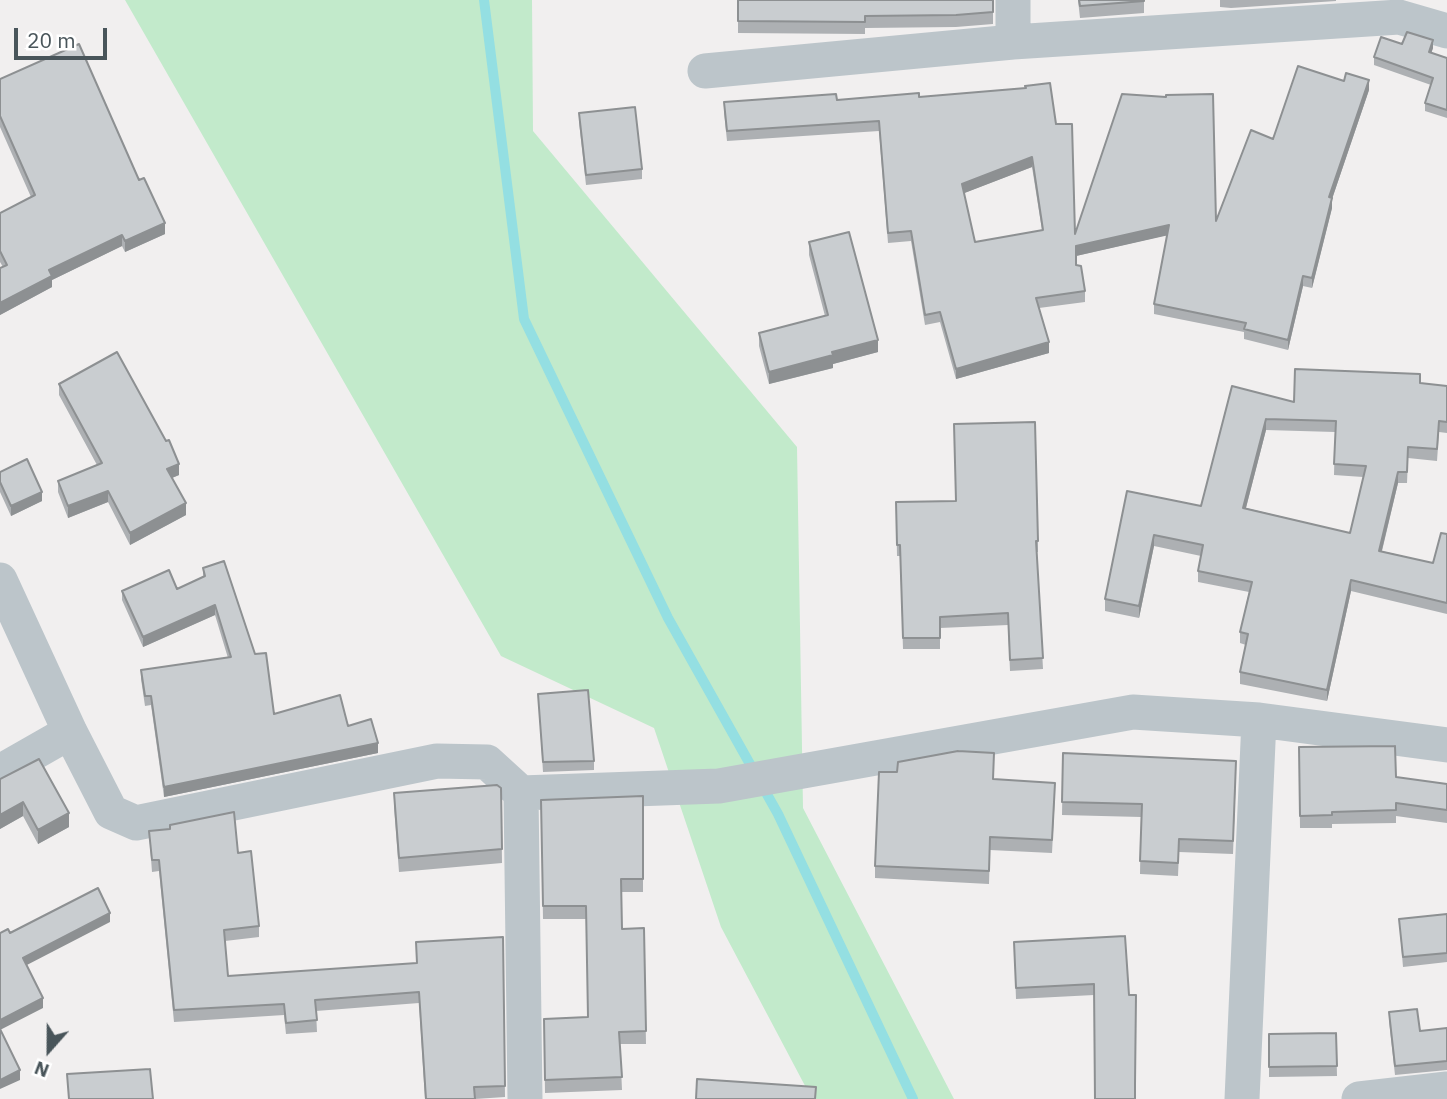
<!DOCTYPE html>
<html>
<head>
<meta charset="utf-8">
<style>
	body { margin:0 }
	#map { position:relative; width:1447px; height:1099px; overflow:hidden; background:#f1efef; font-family:"IBM Plex Sans",sans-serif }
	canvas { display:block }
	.north { position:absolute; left:14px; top:1015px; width:70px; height:70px; -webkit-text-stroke:5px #fff; paint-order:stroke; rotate:201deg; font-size:19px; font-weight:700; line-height:28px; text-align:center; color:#49555a }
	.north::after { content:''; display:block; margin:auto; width:24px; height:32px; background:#49555a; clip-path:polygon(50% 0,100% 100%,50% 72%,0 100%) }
	.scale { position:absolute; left:14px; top:28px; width:93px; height:32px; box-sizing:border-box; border:4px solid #49555a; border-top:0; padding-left:9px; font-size:21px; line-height:24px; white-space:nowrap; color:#49555a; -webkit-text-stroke:5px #fff; paint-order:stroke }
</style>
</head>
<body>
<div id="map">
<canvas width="1447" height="1099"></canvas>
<div class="north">N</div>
<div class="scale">20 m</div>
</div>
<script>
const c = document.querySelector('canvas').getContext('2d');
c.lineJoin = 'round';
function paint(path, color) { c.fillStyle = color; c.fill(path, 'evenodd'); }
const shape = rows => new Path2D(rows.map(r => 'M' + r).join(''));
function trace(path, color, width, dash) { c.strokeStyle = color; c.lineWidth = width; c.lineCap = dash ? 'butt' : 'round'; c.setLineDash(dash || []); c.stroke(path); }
paint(shape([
	[125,0,532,0,533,131,797,447,803,808,954,1099,812,1099,721,927,654,728,501,656]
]), '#c2eacb');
trace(shape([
	[484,0,524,319,668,618,778,814,913,1099]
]), '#94dfe2', 10);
trace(shape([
	[1013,0,1013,42],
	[705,71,1013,42,1399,17,1447,31],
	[0,580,70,732,111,812,136,823,437,761,487,762,521,793,719,786,1133,712,1259,720,1447,745],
	[0,772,70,732],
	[521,793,525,1099],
	[1242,1099,1259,720],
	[1359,1099,1447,1089]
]), '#bcc5ca', 35);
paint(shape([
	[738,0,993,0,993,24,956,27,865,28,865,34,738,33],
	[1078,0,1147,0,1144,0,1144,13,1080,18],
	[1220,0,1336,0,1336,1,1231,8,1220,7],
	[1402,44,1433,48,1431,53,1447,58,1447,118,1425,111,1425,103,1431,85,1374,65,1374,57],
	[0,79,139,180,165,234,125,252,122,246,52,280,52,287,0,315,0,268,3,267,0,262,0,213,31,197,0,127],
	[1369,90,1332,199,1332,208,1312,288,1303,286,1288,350,1244,339,1244,332,1154,314,1154,304,1167,235,1076,256,1076,265,1085,291,1085,302,1039,308,1049,353,956,379,940,322,925,325,911,241,888,243,879,131,727,141,724,112,724,102,837,100,919,97,1056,124,1075,234,1216,221,1273,139],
	[1032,167,1042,230,975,242,964,193],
	[579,113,642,169,642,179,586,185,579,122],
	[809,242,878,352,833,364,833,368,769,384,759,346,759,333,825,316,809,255],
	[1420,383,1447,386,1447,433,1439,432,1437,461,1408,458,1407,483,1398,483,1382,551,1433,563,1447,534,1447,614,1351,591,1327,701,1240,684,1240,672,1246,645,1240,643,1240,632,1249,592,1198,582,1198,571,1201,556,1154,546,1139,618,1105,611,1105,599,1127,491,1201,506,1232,386,1294,402],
	[1266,430,1335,432,1334,475,1363,477,1350,533,1246,508],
	[59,384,179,475,172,478,186,515,130,545,108,502,68,518,58,492,58,481,97,465,59,395],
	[0,472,42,501,11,516,0,492],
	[896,502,1038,541,1038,552,1037,552,1043,669,1010,671,1008,625,940,628,940,649,903,649,900,556,897,556],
	[203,568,274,714,348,726,378,753,164,797,151,705,145,706,141,679,141,670,228,658,215,615,143,647,122,600,122,591,177,589,203,578],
	[538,694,594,761,594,770,543,772],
	[1299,747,1396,777,1447,784,1447,823,1396,816,1396,823,1332,824,1332,828,1300,828],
	[1063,753,1236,774,1233,854,1179,852,1178,876,1140,874,1141,817,1062,815],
	[0,779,69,827,38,844,23,816,0,829],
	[993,779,1055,795,1052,853,990,850,989,884,875,878,875,866],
	[501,788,502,863,399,872,394,807,394,793],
	[643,796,643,892,621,892,622,929,644,928,646,1044,620,1044,622,1090,545,1093,544,1019,588,1017,586,919,543,919,541,800],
	[149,831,238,853,259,926,259,937,225,941,228,976,417,963,416,942,503,937,505,1097,475,1099,425,1099,419,1003,316,1011,317,1032,286,1034,284,1015,174,1022,159,871,152,872],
	[1447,914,1447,962,1403,967,1399,919],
	[1125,936,1135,1086,1094,995,1016,999,1014,942],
	[1389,1012,1420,1031,1447,1028,1447,1070,1395,1075,1389,1021],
	[1336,1033,1337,1076,1269,1077,1269,1034]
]), '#adb0b3');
paint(shape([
	[1433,40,1433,48,1429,60,1429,52],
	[1369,80,1369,90,1332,199,1332,208,1312,288,1312,278,1329,197],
	[1032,157,1032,167,962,194,962,184],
	[165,223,165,234,125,252,125,241],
	[1169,225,1169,235,1076,256,1076,246],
	[122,235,122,246,52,280,52,287,0,315,0,303,49,270],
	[1303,276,1303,286,1288,350,1288,340],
	[878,340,878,352,833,364,833,368,769,384,769,372,832,352],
	[1049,342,1049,353,956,379,956,369],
	[1266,419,1266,430,1243,519,1243,508],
	[179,464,179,475,167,480,167,469],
	[1398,472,1398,483,1379,562,1379,551],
	[108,491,108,502,68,518,68,506],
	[42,492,42,501,11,516,11,506],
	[186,503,186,515,130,545,130,533],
	[1154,535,1154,546,1139,618,1139,606],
	[1351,580,1351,591,1327,701,1327,690],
	[215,605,215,615,143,647,143,637],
	[378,743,378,753,164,797,164,787],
	[23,802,23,816,0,829,0,815],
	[69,813,69,827,38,844,38,830],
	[110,913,110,922,23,967,23,958],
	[43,998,43,1008,0,1030,0,1020],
	[20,1070,20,1080,0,1089,0,1080]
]), '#8d9092');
const building = shape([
	[738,0,993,0,993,12,956,15,865,16,865,22,738,21,738,0],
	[1079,0,1144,0,1144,1,1080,6,1079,0],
	[1407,32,1433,40,1429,52,1447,58,1447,110,1425,103,1433,78,1374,57,1381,37,1402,44,1407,32],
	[79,44,139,180,144,178,165,223,125,241,122,235,49,270,52,276,0,303,0,268,7,265,0,251,0,213,35,195,0,116,0,79,79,44],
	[1298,66,1344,81,1346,73,1369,80,1329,197,1332,198,1312,278,1303,276,1288,340,1244,329,1246,323,1154,304,1169,225,1076,246,1076,265,1081,266,1085,291,1036,298,1049,342,956,369,940,312,925,315,911,231,888,233,879,121,727,131,724,102,836,94,837,100,919,93,919,97,1026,88,1025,86,1050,83,1056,124,1072,124,1075,234,1122,94,1166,97,1166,95,1213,94,1216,221,1251,130,1273,139,1298,66],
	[1032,157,1043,230,975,242,962,184,1032,157],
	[635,107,642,169,586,175,579,113,635,107],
	[849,232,878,340,832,352,833,355,769,372,759,333,828,315,809,242,849,232],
	[117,352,166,441,169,440,179,464,167,469,186,503,130,533,108,491,68,506,58,481,102,463,59,384,117,352],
	[1295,369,1420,374,1420,383,1447,386,1447,422,1439,421,1437,449,1408,447,1407,472,1398,472,1379,551,1433,563,1441,533,1447,534,1447,603,1351,580,1327,690,1240,672,1248,634,1240,632,1252,582,1198,571,1203,545,1154,535,1139,606,1105,599,1127,491,1201,506,1232,386,1294,402,1295,369],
	[1266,419,1336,421,1334,464,1366,466,1350,533,1243,508,1266,419],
	[1035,422,1038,541,1036,541,1043,658,1010,660,1008,613,940,617,940,638,903,638,900,545,897,545,896,502,956,501,954,424,1035,422],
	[27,459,42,492,11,506,0,482,0,472,27,459],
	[224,561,255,654,266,653,274,714,340,695,348,726,371,719,378,743,164,787,151,696,145,696,141,670,231,657,215,605,143,637,122,591,169,570,177,589,205,576,203,568,224,561],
	[588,690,594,761,543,762,538,694,588,690],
	[1395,746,1396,777,1447,784,1447,810,1396,803,1396,810,1332,812,1332,815,1300,816,1299,747,1395,746],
	[958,751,994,753,993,779,1055,783,1052,840,990,837,989,871,875,866,879,772,897,772,898,762,958,751],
	[1063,753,1236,761,1233,841,1179,839,1178,863,1140,861,1142,804,1062,802,1063,753],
	[39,759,69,813,38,830,23,802,0,815,0,779,39,759],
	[497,785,501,788,502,849,399,858,394,793,497,785],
	[643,796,643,879,621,879,622,929,644,928,646,1031,619,1032,622,1077,545,1080,544,1019,588,1017,586,906,543,906,541,800,643,796],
	[234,812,238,853,251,851,259,926,224,930,228,976,417,963,416,942,503,937,505,1086,474,1087,475,1099,426,1099,419,992,315,1000,317,1020,286,1023,284,1004,174,1010,159,860,152,860,149,831,170,829,170,825,234,812],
	[98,888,110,913,23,958,43,998,0,1020,0,933,8,929,10,933,98,888],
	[1447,914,1447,953,1403,957,1399,919,1447,914],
	[1125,936,1129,995,1136,995,1135,1084,1135,1099,1095,1099,1094,984,1016,988,1014,942,1125,936],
	[1417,1009,1420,1031,1447,1028,1447,1061,1395,1066,1389,1012,1417,1009],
	[0,1029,20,1070,0,1080,0,1029],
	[1336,1033,1337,1066,1269,1067,1269,1034,1336,1033],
	[150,1069,153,1099,69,1099,67,1074,150,1069],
	[697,1079,816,1087,815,1099,696,1099,697,1079]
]);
paint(building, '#c9cdd0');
trace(building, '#8d9092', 2);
</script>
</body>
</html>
